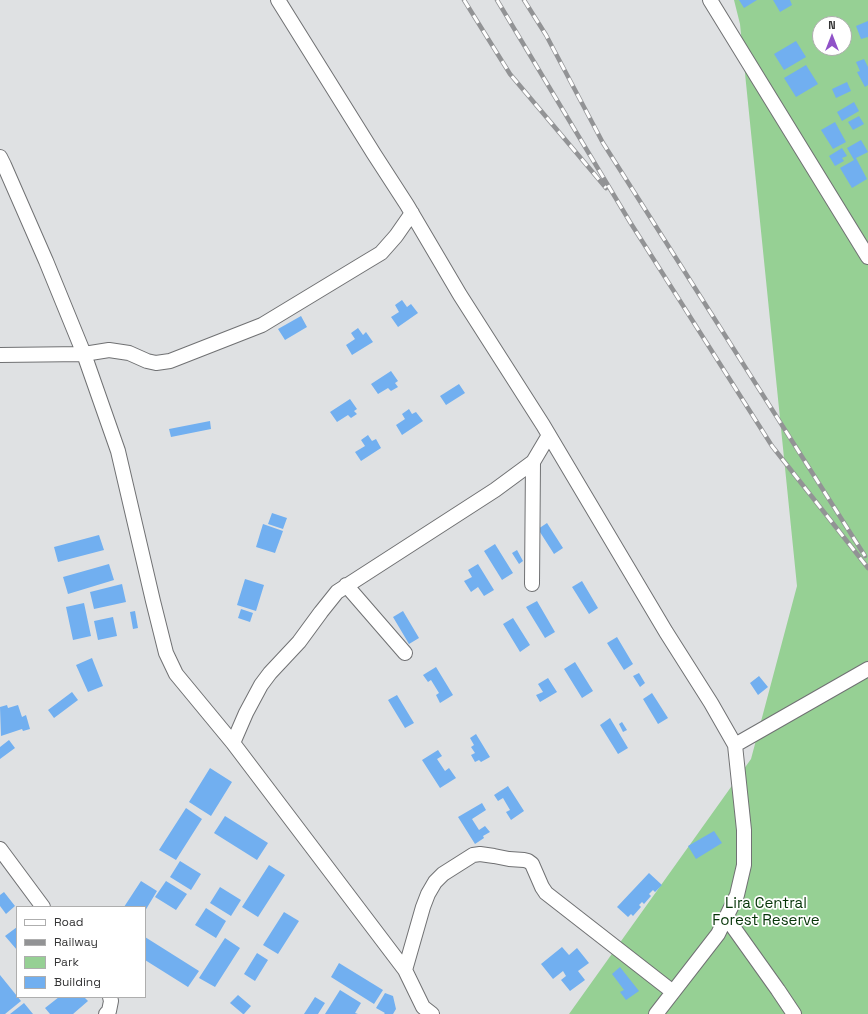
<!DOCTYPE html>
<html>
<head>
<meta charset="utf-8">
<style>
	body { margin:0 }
	#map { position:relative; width:868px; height:1014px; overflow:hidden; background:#dfe1e3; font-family:"Space Grotesk",sans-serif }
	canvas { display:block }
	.legend { position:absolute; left:16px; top:906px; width:130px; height:92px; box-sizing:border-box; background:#fff; border:1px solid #aeaeae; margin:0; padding:5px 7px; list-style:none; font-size:12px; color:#343435 }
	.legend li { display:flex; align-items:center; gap:8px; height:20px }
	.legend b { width:20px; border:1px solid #aeaeae }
	.north { position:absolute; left:812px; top:16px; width:40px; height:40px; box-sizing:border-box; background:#fff; border:1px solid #aeaeae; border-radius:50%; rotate:0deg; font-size:11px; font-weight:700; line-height:16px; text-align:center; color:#343435 }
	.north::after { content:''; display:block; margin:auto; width:14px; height:18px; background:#9052c8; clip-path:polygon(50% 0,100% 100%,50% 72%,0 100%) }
</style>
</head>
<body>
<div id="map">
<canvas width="868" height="1014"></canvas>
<ul class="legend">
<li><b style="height:5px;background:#fff"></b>Road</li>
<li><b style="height:5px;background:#929395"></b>Railway</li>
<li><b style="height:11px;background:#96d094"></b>Park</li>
<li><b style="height:11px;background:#71aff0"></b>Building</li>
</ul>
<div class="north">N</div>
</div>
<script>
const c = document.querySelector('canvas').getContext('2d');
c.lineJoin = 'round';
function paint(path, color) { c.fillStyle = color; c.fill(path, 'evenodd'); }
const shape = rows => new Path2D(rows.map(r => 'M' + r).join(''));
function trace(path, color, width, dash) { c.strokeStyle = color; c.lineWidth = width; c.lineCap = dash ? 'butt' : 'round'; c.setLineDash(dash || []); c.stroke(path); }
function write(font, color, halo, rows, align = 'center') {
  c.font = font + ' "Space Grotesk",sans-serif'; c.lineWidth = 3.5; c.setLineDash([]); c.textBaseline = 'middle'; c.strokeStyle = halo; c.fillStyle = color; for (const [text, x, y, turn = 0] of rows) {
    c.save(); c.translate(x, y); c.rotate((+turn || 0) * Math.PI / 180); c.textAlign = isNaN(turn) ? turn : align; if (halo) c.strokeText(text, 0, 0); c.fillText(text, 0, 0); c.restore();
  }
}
paint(shape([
	[734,0,868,0,868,1014,569,1014,751,759,797,586,740,24],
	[820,24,844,24,844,48,820,48]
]), '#96d094');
paint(shape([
	[739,0,757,0,744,8],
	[773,0,790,0,792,5,780,12],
	[868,21,868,37,861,39,856,26],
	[796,41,806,57,784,70,774,54],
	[864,59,868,67,868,85,865,87,857,72,860,71,856,62],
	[806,65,818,84,796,97,784,78],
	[847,82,851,91,836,98,832,89],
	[854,102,859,111,842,121,837,112],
	[859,116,864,124,853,130,848,122],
	[835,122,846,142,833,149,821,130],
	[861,140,868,152,856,158,867,179,852,188,840,168,854,160,847,148],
	[842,148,847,156,842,158,844,161,835,166,829,156],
	[402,300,407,307,411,304,418,313,398,327,391,317,399,312,395,305],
	[301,316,307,327,285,340,278,329],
	[358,328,363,335,366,332,373,342,352,355,346,345,355,339,351,333],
	[391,371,398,381,395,383,398,387,391,391,388,388,378,394,371,384],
	[459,384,465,393,446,405,440,396],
	[350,399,357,409,354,411,357,414,351,418,348,415,337,422,330,412],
	[409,409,412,414,416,412,423,421,402,435,396,425,405,419,402,414],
	[210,421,211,429,171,437,169,429],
	[368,435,372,441,376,439,381,448,361,461,355,452,365,446,361,440],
	[272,513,287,518,283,529,268,524],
	[547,523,563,548,554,554,538,529],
	[263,524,283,531,275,553,256,547],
	[99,535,104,550,58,562,54,547],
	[495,544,513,573,502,580,484,551],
	[517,550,523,561,519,564,512,553],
	[109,564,114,580,68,594,63,577],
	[478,564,494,590,484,596,478,587,471,592,464,581,472,577,468,570],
	[245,579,264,585,256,611,237,605],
	[582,581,598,608,589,614,572,587],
	[122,584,126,602,94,609,90,592],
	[537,601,555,632,545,638,526,607],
	[84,603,91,636,73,640,66,607],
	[241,609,253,613,250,622,238,618],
	[135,611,138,628,133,629,130,612],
	[403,611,419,638,409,644,393,617],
	[113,617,117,636,98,640,94,621],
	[513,618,530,645,520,652,503,624],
	[617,637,633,664,624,670,607,643],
	[92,658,103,686,88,692,76,665],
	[575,662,593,691,582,698,564,669],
	[436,667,453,695,440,703,436,695,439,693,431,680,428,682,423,675],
	[639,673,645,683,640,687,633,676],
	[759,676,768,687,758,695,750,683],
	[548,678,557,692,540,702,536,695,543,692,538,684],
	[72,692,78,700,54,718,48,710],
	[652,693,668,718,658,724,643,699],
	[397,695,414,723,405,728,388,700],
	[7,705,8,708,18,705,22,717,26,715,30,729,23,731,22,729,1,736,0,707],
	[610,718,628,748,618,754,600,725],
	[622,722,627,730,623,732,619,724],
	[476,734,490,757,481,762,479,760,475,762,471,755,475,753,471,747,474,745,470,738],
	[9,740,15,748,0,759,0,747],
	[438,750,442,756,437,759,445,771,449,768,456,778,440,788,422,760],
	[210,768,232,782,211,816,189,802],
	[508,786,524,811,511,820,506,812,510,810,503,798,498,801,494,795],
	[482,803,486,810,472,819,479,830,485,826,490,832,483,836,484,838,475,844,458,817],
	[186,808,202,819,176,860,159,850],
	[225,816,268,843,257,860,214,833],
	[714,831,722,843,696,859,688,846],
	[180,861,201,874,191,890,170,877],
	[269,865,285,875,258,917,242,907],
	[649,873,662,885,655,892,653,890,649,894,651,896,644,904,642,902,639,905,641,907,633,916,631,914,628,917,617,907],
	[141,881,157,891,145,911,145,907,124,907],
	[166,881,187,894,176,910,155,897],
	[220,887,241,900,231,916,210,903],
	[4,892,15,906,6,914,0,906,0,895],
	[206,908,226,921,216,938,195,925],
	[284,912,299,921,278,954,263,945],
	[17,927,17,950,5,936],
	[145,937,199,971,188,987,145,960],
	[225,938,240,948,215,987,199,978],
	[562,947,569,955,577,948,589,963,578,971,585,980,570,991,561,980,566,976,563,971,553,979,541,964],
	[257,953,268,960,255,981,244,974],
	[339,963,383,990,374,1004,331,977],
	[620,967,639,991,626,1000,620,992,624,990,612,974],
	[0,975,21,1001,5,1014,0,1014],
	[340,990,361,1003,355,1013,358,1014,325,1014],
	[385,993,393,996,396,1009,393,1014,384,1014,385,1013,376,1008],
	[238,995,251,1006,244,1014,243,1014,230,1003],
	[59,997,84,997,88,1001,73,1014,50,1014,45,1008],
	[315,997,325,1003,318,1014,304,1014],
	[24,1003,33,1014,10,1014]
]), '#71aff0');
const street = shape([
	[278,0,374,154,407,205,460,295,543,425,666,632,711,703,735,745,744,830,744,865,737,895,718,934,656,1014],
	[710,0,868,257],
	[0,157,4,165,46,261,84,354,118,451,153,601,166,653,176,674,233,743,405,970,423,1007,432,1014],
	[0,355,84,354,109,350,129,353,147,361,156,363,170,361,262,325,366,262,381,253,396,236,412,213],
	[532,584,533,462,549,435],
	[346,585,405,653],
	[233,743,246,713,261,685,270,673,299,642,321,612,337,592,495,490,533,462],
	[735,745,868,669],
	[0,849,43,907],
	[726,917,778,990,794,1014],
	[405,970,423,907,428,894,435,882,443,874,473,855,480,854,494,856,509,859,524,860,528,861,532,864,542,887,546,893,673,992],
	[106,1014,109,1011,111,1001,110,997]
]);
trace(street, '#707173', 16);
trace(street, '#fff', 14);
const rail = shape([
	[464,0,510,74,606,188],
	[497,0,630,222,772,446,868,568],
	[524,0,546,35,603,143,865,556]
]);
trace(rail, '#929395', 4.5);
trace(rail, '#fff', 3, [9]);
write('15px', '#053407', '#fff', [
	["Lira Central",766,904],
	["Forest Reserve",766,921]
]);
</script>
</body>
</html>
